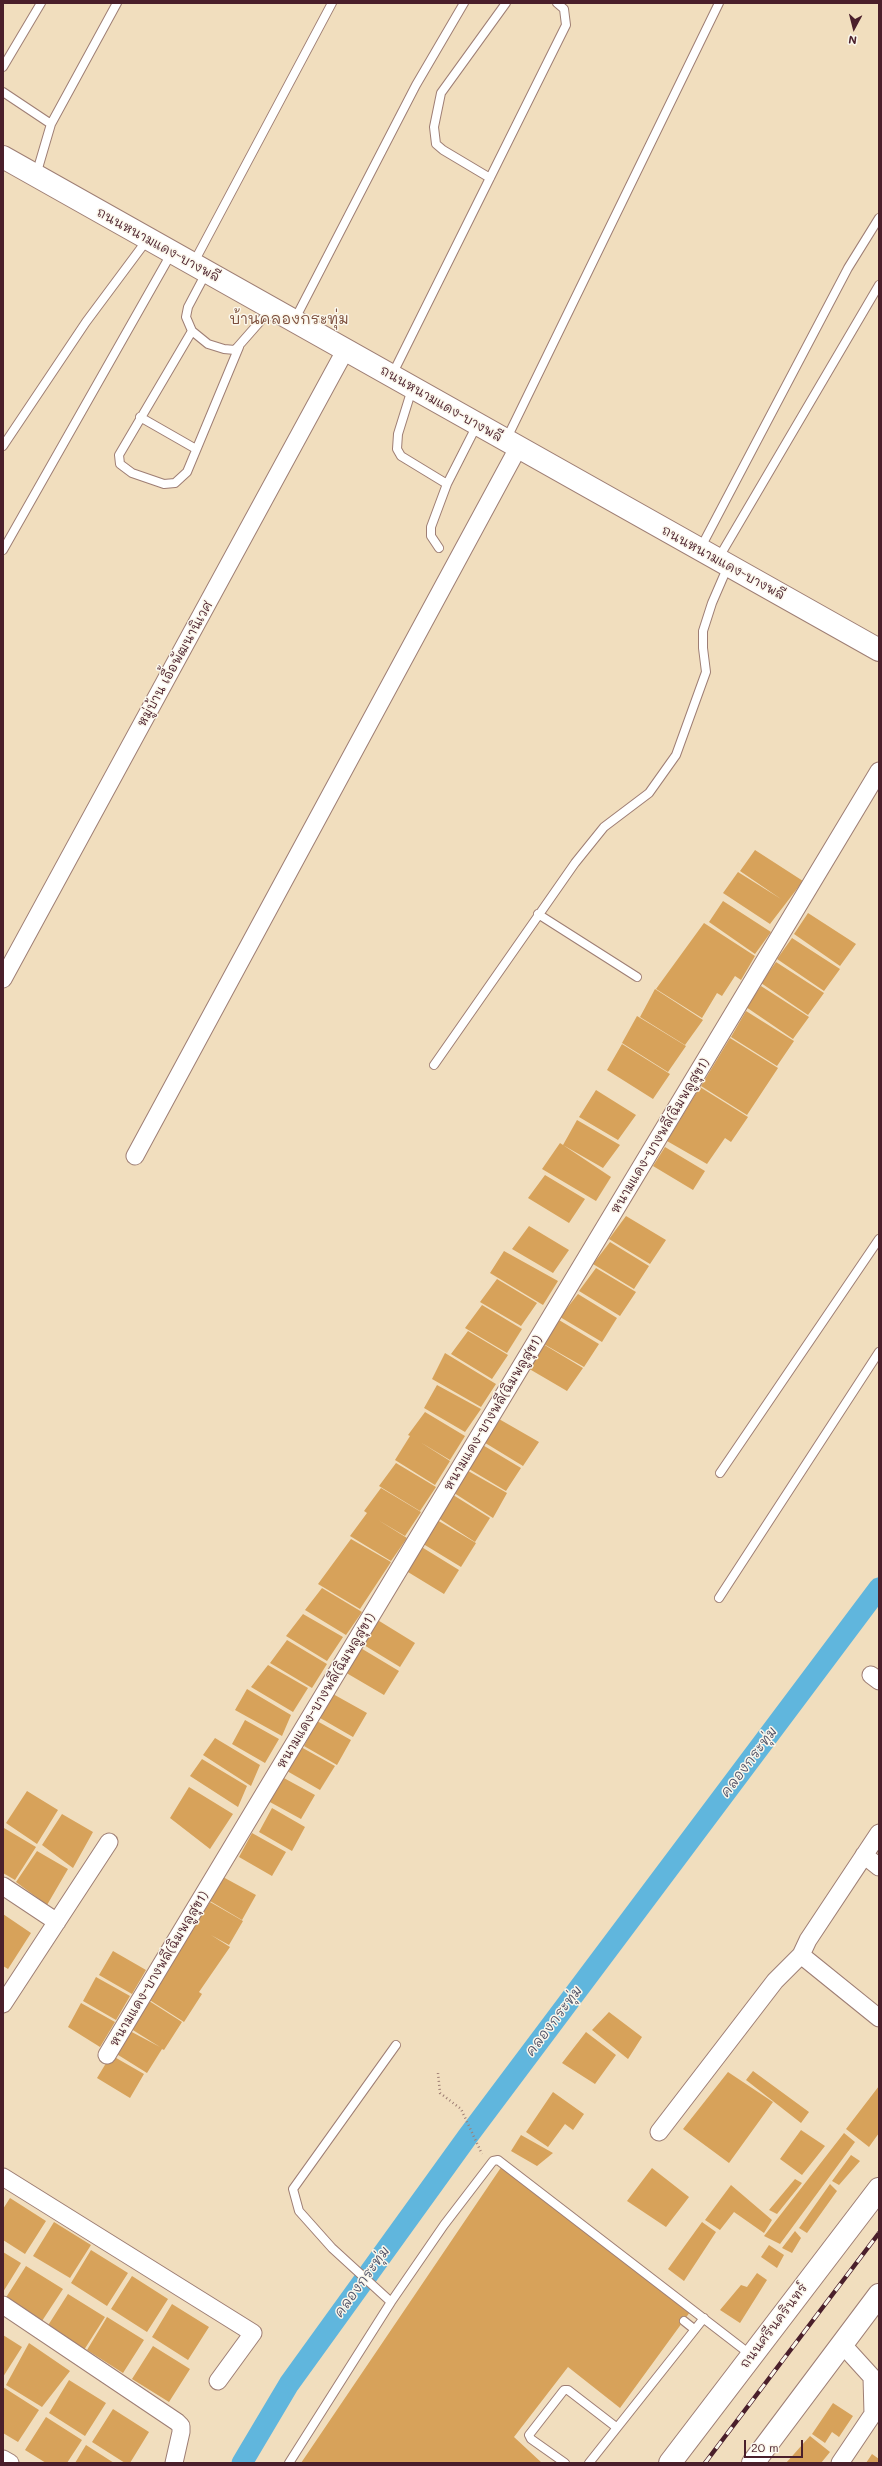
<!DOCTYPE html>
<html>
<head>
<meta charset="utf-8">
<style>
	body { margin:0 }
	#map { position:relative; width:882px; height:2466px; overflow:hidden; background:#f1debe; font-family:Mali,sans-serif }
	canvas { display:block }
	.frame { position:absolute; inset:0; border:4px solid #4a1f2b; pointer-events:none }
	.north { position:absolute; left:834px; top:8px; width:40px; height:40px; -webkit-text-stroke:3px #fbf7ec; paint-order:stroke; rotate:187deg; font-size:11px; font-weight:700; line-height:16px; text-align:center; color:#4a1f2b }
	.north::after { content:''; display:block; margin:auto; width:14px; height:18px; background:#4a1f2b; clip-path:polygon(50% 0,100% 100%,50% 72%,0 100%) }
	.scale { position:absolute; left:744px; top:2440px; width:59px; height:18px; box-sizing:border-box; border:2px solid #4a1f2b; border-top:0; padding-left:5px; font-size:12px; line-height:14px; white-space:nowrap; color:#4a1f2b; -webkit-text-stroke:3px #fbf7ec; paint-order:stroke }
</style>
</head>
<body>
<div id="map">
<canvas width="882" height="2466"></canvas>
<div class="frame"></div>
<div class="north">N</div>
<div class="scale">20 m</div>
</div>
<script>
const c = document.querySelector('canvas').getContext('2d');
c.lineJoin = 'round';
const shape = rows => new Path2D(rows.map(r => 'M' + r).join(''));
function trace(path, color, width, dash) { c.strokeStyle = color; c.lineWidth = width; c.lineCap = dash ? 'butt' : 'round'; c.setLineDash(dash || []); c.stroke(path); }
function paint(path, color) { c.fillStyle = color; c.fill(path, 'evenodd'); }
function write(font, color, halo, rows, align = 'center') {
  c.font = font + ' Mali,"Playpen Sans Thai",sans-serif'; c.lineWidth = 3; c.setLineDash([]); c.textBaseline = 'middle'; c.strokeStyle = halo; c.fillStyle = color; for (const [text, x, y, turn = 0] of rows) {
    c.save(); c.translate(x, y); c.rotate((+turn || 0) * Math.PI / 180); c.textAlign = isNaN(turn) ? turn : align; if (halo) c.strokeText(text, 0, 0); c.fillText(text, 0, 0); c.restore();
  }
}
trace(shape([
	[242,2463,289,2384,468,2136,879,1588]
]), '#60b6dd', 21);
paint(shape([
	[755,850,803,881,770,924,723,893,738,872,781,899,740,871],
	[723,901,771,932,755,954,709,922],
	[808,913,856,944,840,966,794,934],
	[704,923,755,956,741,980,735,976,722,996,717,993,702,1018,656,989],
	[792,938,840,969,824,991,777,959],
	[776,962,824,993,808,1015,761,983],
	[761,986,809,1017,793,1039,746,1007],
	[655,989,703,1020,685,1045,640,1017],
	[746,1011,794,1041,777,1066,731,1037],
	[637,1016,686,1046,668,1072,622,1043],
	[730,1038,778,1068,747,1115,701,1086],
	[622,1044,670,1074,653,1099,607,1070],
	[700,1087,748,1117,731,1142,725,1138,707,1164,667,1141],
	[596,1090,636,1115,618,1140,579,1117],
	[577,1120,620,1145,603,1168,563,1145],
	[560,1143,611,1177,596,1201,542,1169],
	[665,1147,705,1171,693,1190,653,1166],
	[545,1175,585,1199,569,1223,528,1198],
	[626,1216,666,1240,650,1264,609,1239],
	[529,1226,569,1250,553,1273,512,1249],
	[610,1242,649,1266,634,1289,593,1264],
	[504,1251,558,1281,543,1305,490,1273],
	[596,1268,636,1292,620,1316,579,1291],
	[497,1279,537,1303,521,1326,480,1302],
	[578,1294,617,1318,602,1342,560,1317],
	[482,1305,522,1329,507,1353,465,1328],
	[559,1320,599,1344,584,1367,542,1343],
	[468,1331,508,1355,492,1379,451,1354],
	[543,1344,583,1368,567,1391,526,1367],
	[445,1353,496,1384,481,1407,432,1379],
	[437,1385,481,1409,465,1432,424,1408],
	[425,1412,465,1436,450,1460,420,1442,450,1461,435,1485,395,1460,410,1436,408,1435],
	[499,1419,539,1442,523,1466,482,1441],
	[481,1444,521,1468,506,1491,464,1466],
	[396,1463,436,1487,420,1511,379,1486],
	[463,1468,507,1493,493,1518,451,1491],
	[381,1488,421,1512,405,1536,378,1520,407,1538,391,1561,350,1536,367,1513,364,1511],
	[450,1493,490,1518,475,1542,435,1516],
	[437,1520,476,1543,461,1567,420,1542],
	[351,1539,391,1562,360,1609,318,1584],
	[420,1546,459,1570,444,1594,403,1569],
	[322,1588,362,1612,346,1635,305,1610],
	[303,1614,343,1637,327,1661,286,1636],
	[376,1619,415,1643,400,1667,359,1642],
	[287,1640,327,1664,312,1688,270,1663],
	[359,1647,399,1671,384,1695,343,1671],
	[268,1665,308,1688,293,1712,251,1687],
	[247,1689,291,1715,282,1736,235,1710],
	[333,1694,367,1713,353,1737,320,1718],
	[245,1720,279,1739,265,1763,232,1744],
	[317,1721,351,1740,337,1765,304,1746],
	[215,1738,260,1765,251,1786,203,1755],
	[301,1747,335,1766,320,1790,287,1771],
	[202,1759,247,1786,238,1807,190,1776],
	[282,1777,315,1795,301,1819,268,1801],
	[189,1787,233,1814,210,1849,170,1818],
	[27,1791,58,1810,37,1844,6,1823],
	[272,1808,305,1827,292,1851,259,1832],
	[62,1814,93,1832,73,1868,42,1845],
	[4,1828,36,1847,15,1880,3,1873],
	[252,1833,286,1852,272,1876,239,1857],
	[37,1851,68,1869,47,1905,16,1882],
	[223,1877,256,1895,242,1920,210,1901],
	[210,1902,243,1921,229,1945,211,1935,230,1947,199,1992,202,1994,184,2022,148,1999],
	[3,1914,31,1933,8,1969,3,1966],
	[113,1951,146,1970,132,1994,99,1975],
	[96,1977,130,1996,116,2020,83,2001],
	[146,1999,182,2022,164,2050,162,2049,147,2073,115,2053,128,2030,160,2047,128,2027],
	[81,2003,115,2022,100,2047,68,2027],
	[609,2012,642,2037,628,2059,592,2030],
	[586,2032,616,2055,595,2084,562,2063],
	[111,2055,144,2074,130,2098,97,2078],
	[753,2071,809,2112,801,2123,746,2080],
	[728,2072,773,2102,729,2163,683,2129],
	[879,2086,879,2133,869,2147,846,2129],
	[553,2092,584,2114,573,2130,565,2124,548,2147,526,2132],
	[801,2130,825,2146,802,2175,780,2159],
	[844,2133,855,2142,780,2244,764,2236],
	[521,2135,553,2153,537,2166,511,2151],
	[851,2155,860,2161,839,2185,832,2181],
	[502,2166,690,2312,620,2408,568,2367,514,2437,542,2463,301,2463],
	[652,2168,689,2197,666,2227,627,2201],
	[795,2179,802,2183,777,2214,769,2210],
	[830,2184,837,2191,807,2233,799,2228],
	[731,2185,772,2220,764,2233,734,2212,720,2230,705,2220],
	[10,2198,46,2221,25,2254,3,2240,3,2209],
	[54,2222,91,2245,70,2278,33,2256],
	[702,2222,716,2232,684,2281,668,2269],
	[795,2231,801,2238,792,2253,782,2248],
	[769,2245,784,2255,777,2268,761,2257],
	[91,2250,128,2273,107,2306,71,2283],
	[3,2252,21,2263,3,2292],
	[26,2266,63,2289,42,2321,5,2299],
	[757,2273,767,2280,740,2323,720,2310,741,2285,747,2287],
	[132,2276,168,2299,147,2332,111,2309],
	[68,2294,105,2317,84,2350,47,2327],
	[172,2304,209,2327,188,2360,152,2337],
	[107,2317,144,2340,123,2373,87,2350],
	[3,2335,22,2347,3,2377],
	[29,2343,70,2371,42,2407,6,2385],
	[153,2346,190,2369,169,2402,132,2379],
	[69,2380,106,2403,85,2436,49,2413],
	[3,2387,39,2410,18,2442,3,2433],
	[833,2403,853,2416,839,2437,832,2432,825,2443,812,2434],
	[113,2409,149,2432,130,2463,125,2463,92,2442],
	[46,2417,82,2440,67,2463,46,2463,25,2450],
	[810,2436,830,2452,821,2463,786,2463],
	[86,2445,114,2463,75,2463],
	[872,2454,879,2459,879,2463,866,2463]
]), '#d7a25a');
const lane = shape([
	[3,67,41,3],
	[3,92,51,124],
	[36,175,51,124,117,3],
	[490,178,443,150,436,144,434,127,441,93,506,3],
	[193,264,332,3],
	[206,273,188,307,186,317,192,331,208,344,224,349,235,350,271,309],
	[294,321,416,85,464,3],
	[192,331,119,455,120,464,132,473,164,484,175,483,187,472,239,347],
	[392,375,566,25,564,9,557,3],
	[412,389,398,434,397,449,401,456,447,484],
	[140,417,196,449],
	[507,438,719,3],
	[3,446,86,322,147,240],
	[439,548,431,536,431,527,447,484,477,425],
	[700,549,848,268,879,218],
	[3,550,171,254],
	[718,559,879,285],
	[538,914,637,977],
	[434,1065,575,863,604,827,649,793,676,755,706,672,703,648,703,631,712,603,728,566],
	[720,1473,879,1239],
	[719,1598,879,1352],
	[391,2302,332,2248,299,2211,293,2189,396,2045],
	[684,2321,694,2329],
	[289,2463,391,2302,444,2225,493,2161,498,2160,751,2355],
	[565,2463,531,2439,529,2435,564,2390,568,2390,616,2427],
	[589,2463,704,2318]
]);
const street = shape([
	[3,979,346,349],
	[135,1156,518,448],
	[871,1675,879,1681],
	[864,1855,879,1867],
	[3,1886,57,1922],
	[801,1955,808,1940,879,1833],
	[3,2004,109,1842],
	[107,2055,879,771],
	[659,2132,775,1981,801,1955,879,2018],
	[3,2177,253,2333,218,2381],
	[3,2305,177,2422,181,2426,181,2432,174,2463],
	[3,2459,10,2463],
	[840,2463,873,2414,872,2377,842,2344]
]);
const secondary = shape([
	[3,157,879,650]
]);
const primary = shape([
	[670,2463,879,2189],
	[753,2463,879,2295]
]);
trace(lane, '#9e7e74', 10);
trace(street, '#9e7e74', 19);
trace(secondary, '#9e7e74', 24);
trace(primary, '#9e7e74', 24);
trace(shape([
	[438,2073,440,2093,461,2109,482,2154]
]), '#9e7e74', 2.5, [1, 3]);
trace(lane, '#fff', 8);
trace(street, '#fff', 17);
trace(secondary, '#fff', 22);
trace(primary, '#fff', 22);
const rail = shape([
	[705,2463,879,2233]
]);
trace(rail, '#4a1f2b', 4.5);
trace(rail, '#fbf7ec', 3, [9]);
write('13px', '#4a1f2b', '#fbf7ec', [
	["ถนนหนามแดง-บางพลี",158,245,29],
	["ถนนหนามแดง-บางพลี",441,404,30],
	["ถนนหนามแดง-บางพลี",723,563,29],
	["หมู่บ้าน เอื้อพัฒนานิเวศ",175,664,-61],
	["หนามแดง-บางพลี(ฉิมพลูสุข1)",660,1136,-59],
	["หนามแดง-บางพลี(ฉิมพลูสุข1)",493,1413,-59],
	["หนามแดง-บางพลี(ฉิมพลูสุข1)",326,1691,-59],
	["หนามแดง-บางพลี(ฉิมพลูสุข1)",159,1969,-59],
	["ถนนศรีนครินทร์",774,2326,-53]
]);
write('italic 14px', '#525469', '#fbf7ec', [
	["คลองกระทุ่ม",749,1762,-53],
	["คลองกระทุ่ม",554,2021,-53],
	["คลองกระทุ่ม",362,2282,-54]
]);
write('15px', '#7b4d3b', '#fbf7ec', [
	["บ้านคลองกระทุ่ม",289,319]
]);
</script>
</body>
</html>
